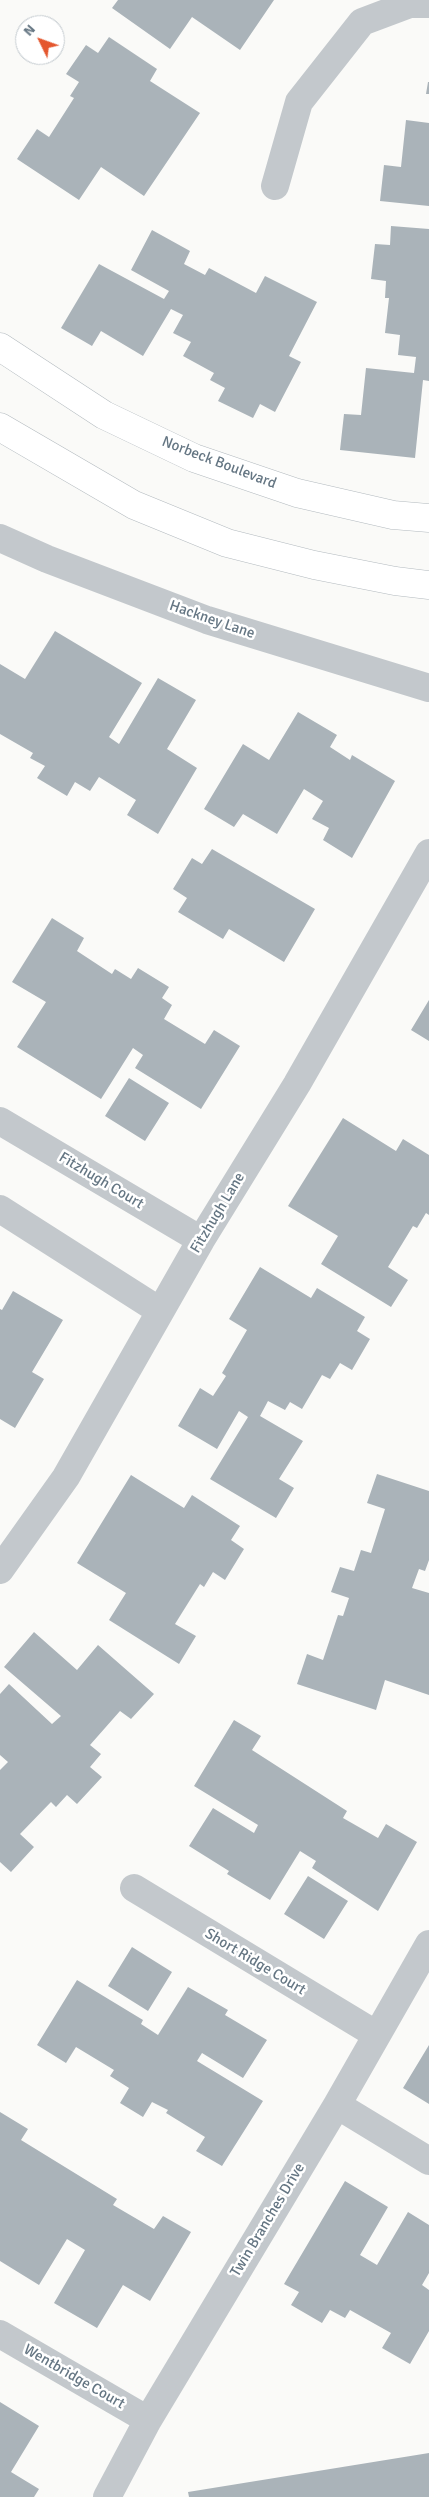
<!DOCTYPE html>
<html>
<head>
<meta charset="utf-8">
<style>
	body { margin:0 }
	#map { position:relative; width:429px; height:2497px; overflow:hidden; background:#fafaf8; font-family:Signika,sans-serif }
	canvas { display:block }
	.north { position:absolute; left:15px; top:15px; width:50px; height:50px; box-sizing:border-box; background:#fff; border:1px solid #c1c8cd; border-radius:50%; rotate:312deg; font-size:14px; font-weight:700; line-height:20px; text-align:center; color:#657683 }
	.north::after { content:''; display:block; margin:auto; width:18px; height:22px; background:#e4572e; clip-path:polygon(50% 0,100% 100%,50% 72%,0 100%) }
</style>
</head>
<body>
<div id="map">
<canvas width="429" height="2497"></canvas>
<div class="north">N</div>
</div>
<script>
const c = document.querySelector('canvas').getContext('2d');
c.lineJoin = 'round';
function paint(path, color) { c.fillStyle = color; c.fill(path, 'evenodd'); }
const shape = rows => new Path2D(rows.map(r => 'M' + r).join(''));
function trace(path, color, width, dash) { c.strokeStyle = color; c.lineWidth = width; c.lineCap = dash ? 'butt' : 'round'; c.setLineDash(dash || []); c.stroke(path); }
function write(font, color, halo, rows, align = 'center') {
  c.font = font + ' Signika,sans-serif'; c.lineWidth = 5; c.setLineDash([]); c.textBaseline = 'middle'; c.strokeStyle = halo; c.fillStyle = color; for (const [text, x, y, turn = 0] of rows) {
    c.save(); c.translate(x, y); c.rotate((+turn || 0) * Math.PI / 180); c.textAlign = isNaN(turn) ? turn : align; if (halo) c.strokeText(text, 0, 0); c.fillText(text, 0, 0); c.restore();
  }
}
paint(shape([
	[118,0,274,0,240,50,192,17,170,49,112,8],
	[109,37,157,69,150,81,200,113,144,196,101,167,79,200,17,159,37,129,49,137,74,98,70,96,79,82,66,74,86,45,98,53],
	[428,82,429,82,429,94,426,94],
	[406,120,429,123,429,206,380,201,384,165,401,167],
	[391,226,429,229,429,381,423,380,415,458,340,450,344,414,361,415,366,368,414,373,416,357,398,355,400,335,385,333,389,298,385,298,386,281,371,279,375,244,390,245],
	[152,230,190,251,184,264,205,275,209,268,256,293,265,276,317,302,289,356,301,362,275,412,260,404,253,418,218,401,225,388,210,380,214,373,183,356,191,342,173,333,183,315,171,309,143,356,101,331,92,346,61,328,99,264,164,299,169,291,131,270],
	[55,631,142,683,109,737,119,744,158,678,196,700,167,749,197,768,158,834,127,815,136,800,99,777,90,791,75,782,67,796,37,778,45,766,30,758,33,753,0,734,0,664,25,679],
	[298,712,337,735,330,747,350,760,352,755,395,781,352,858,323,840,329,828,312,819,323,801,304,789,277,834,243,814,234,827,204,809,243,744,269,760],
	[212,849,315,909,284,962,229,929,223,939,178,912,187,898,173,889,192,858,202,864],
	[52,918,84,938,77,951,112,974,115,969,131,979,138,968,169,987,162,998,172,1005,164,1019,205,1044,214,1030,240,1046,201,1109,135,1068,143,1055,133,1048,101,1099,17,1047,46,1002,12,982],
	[429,1000,429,1041,411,1030],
	[129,1078,169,1103,145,1141,105,1116],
	[343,1118,396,1151,403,1139,429,1155,429,1215,426,1213,417,1228,413,1226,388,1267,408,1280,391,1307,321,1264,338,1236,288,1206],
	[260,1267,311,1298,317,1288,365,1317,357,1331,370,1339,352,1370,340,1363,330,1379,322,1375,302,1409,290,1402,285,1410,268,1401,260,1416,303,1441,279,1479,294,1488,276,1518,210,1479,248,1417,239,1411,217,1449,178,1426,200,1388,213,1396,226,1376,222,1373,247,1330,229,1319],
	[13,1291,63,1320,32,1372,44,1379,15,1428,0,1419,0,1309,2,1310],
	[377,1474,429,1491,429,1560,425,1571,419,1569,412,1588,429,1593,429,1695,385,1680,376,1710,297,1684,307,1654,323,1660,338,1615,343,1616,349,1598,331,1592,340,1567,354,1571,361,1550,371,1553,385,1509,367,1503],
	[131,1475,184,1508,192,1495,240,1526,231,1540,244,1549,225,1580,213,1572,204,1587,200,1584,175,1624,196,1636,179,1664,109,1620,126,1593,77,1563],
	[34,1632,77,1670,98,1645,154,1694,131,1719,120,1711,90,1745,101,1754,90,1767,102,1777,77,1804,67,1795,56,1807,51,1802,20,1834,34,1847,11,1872,0,1862,0,1770,8,1762,0,1755,0,1694,9,1684,52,1724,61,1716,4,1667],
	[234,1720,261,1736,252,1750,347,1811,343,1818,378,1838,386,1824,417,1842,378,1911,312,1868,316,1861,300,1851,270,1900,227,1874,229,1871,189,1846,213,1808,254,1833,258,1825,194,1786],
	[308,1876,348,1901,324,1939,284,1914],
	[132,1947,172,1972,148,2011,108,1986],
	[77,1980,143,2020,141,2024,158,2035,188,1987,228,2010,225,2015,267,2040,243,2078,202,2053,197,2061,263,2101,222,2166,196,2151,205,2137,166,2113,168,2110,152,2102,143,2117,120,2103,129,2088,110,2076,114,2070,76,2047,66,2063,37,2045],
	[429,2045,429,2104,403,2088],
	[0,2112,28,2129,21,2140,117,2199,113,2205,154,2229,163,2216,191,2232,150,2301,123,2285,97,2328,54,2303,85,2250,67,2239,39,2285,0,2261],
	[345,2181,388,2207,360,2255,377,2265,408,2212,429,2225,429,2273,422,2285,429,2290,429,2331,410,2364,382,2348,391,2333,350,2310,345,2318,330,2310,322,2323,291,2305,299,2292,284,2284],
	[0,2402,39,2426,11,2472,39,2489,34,2497,0,2497],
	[429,2453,429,2497,189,2497,188,2492]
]), '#aab3b9');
const secondary = shape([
	[0,347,104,415,194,458,297,493,393,515,429,518],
	[0,427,134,505,227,543,314,565,395,581,429,585]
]);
trace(secondary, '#b3babf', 29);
trace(shape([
	[275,186,299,102,362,22,410,4,429,4],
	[0,538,47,559,207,620,429,688],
	[0,1121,201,1240],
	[0,1209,160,1311],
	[0,1570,66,1477,201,1240,297,1084,429,853],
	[134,1888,377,2035],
	[337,2105,429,2161],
	[0,2334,148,2420],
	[107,2497,148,2420,337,2105,429,1944]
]), '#c3c8cc', 28);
trace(secondary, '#fff', 28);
write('15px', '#657683', '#fff', [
	["Norbeck Boulevard",219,463,21],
	["Hackney Lane",212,620,19],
	["Fitzhugh Court",101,1181,31],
	["Fitzhugh Lane",218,1213,-59],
	["Short Ridge Court",255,1962,31],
	["Twin Branches Drive",268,2220,-59],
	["Wentbridge Court",74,2377,30]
]);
</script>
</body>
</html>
